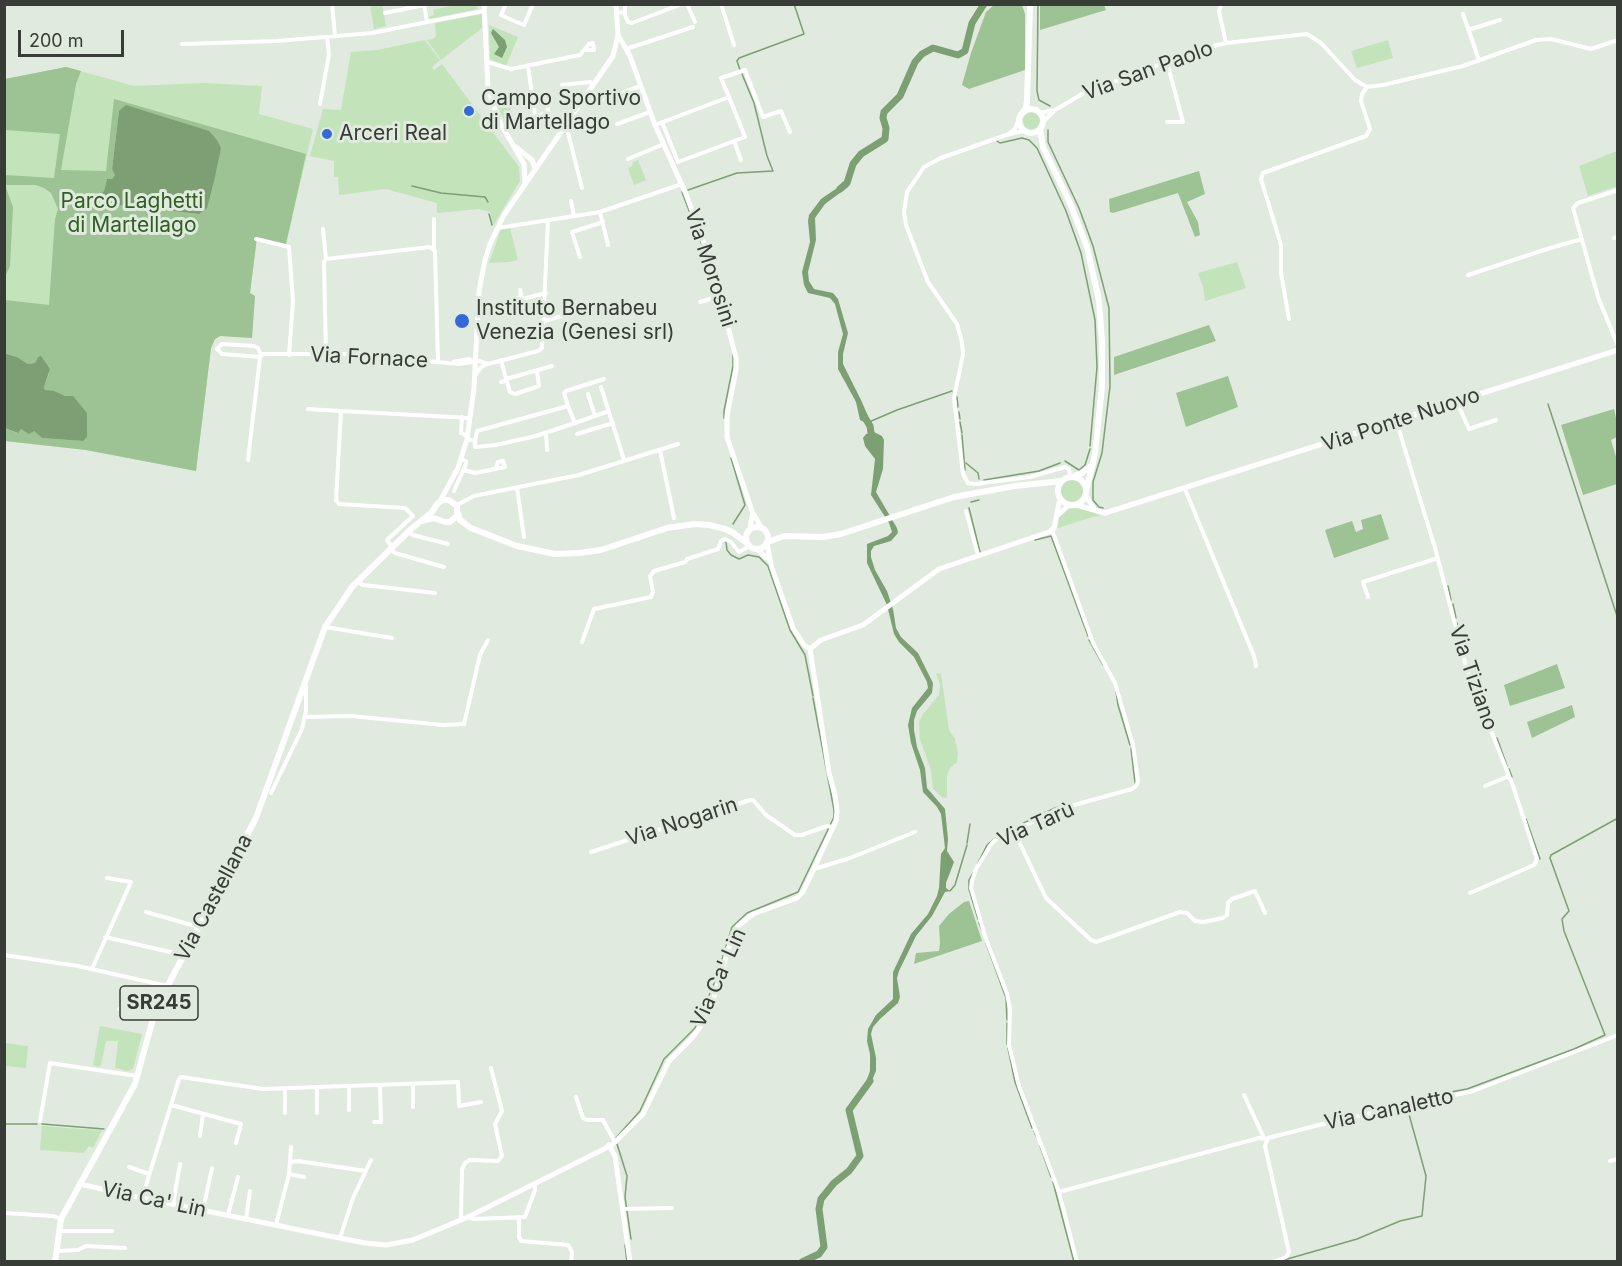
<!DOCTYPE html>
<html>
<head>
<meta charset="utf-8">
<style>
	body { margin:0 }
	#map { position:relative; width:1622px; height:1266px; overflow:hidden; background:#e0eade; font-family:Inter,sans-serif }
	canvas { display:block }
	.frame { position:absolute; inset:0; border:6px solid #383c37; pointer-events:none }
	.scale { position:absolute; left:18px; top:30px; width:106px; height:27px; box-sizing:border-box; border:3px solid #383c37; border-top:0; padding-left:8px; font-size:18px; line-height:21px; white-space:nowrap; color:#383c37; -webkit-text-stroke:4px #e0eade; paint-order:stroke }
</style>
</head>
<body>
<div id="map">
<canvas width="1622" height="1266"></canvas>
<div class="frame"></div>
<div class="scale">200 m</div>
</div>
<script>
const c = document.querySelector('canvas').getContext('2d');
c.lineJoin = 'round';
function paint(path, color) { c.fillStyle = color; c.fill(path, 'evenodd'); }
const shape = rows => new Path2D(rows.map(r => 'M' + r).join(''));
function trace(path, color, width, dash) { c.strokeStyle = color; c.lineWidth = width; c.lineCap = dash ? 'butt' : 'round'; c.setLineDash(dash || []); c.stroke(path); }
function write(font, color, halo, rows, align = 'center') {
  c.font = font + ' Inter,sans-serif'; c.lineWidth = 6; c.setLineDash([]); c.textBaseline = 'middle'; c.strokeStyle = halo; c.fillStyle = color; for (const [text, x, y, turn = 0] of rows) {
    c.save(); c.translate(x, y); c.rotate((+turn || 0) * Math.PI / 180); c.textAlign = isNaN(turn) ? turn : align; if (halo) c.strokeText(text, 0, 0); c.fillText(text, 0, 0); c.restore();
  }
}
paint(shape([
	[459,4,477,5,478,9,429,19,428,17,434,15,433,10],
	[370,5,382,5,386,26,374,29],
	[482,14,482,28,441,60,427,40,433,39,436,36,435,23],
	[489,25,518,37,506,66,490,59],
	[425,40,440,60,432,67,434,70,442,64,519,167,520,181,494,224,491,222,490,212,479,209,437,213,437,203,386,189,339,195,338,177,334,177,334,161,310,156,323,109,341,110,351,52,377,50],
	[1388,40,1393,58,1357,68,1351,51],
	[66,67,134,86,203,83,262,86,259,114,313,129,286,244,257,238,250,293,255,296,252,338,220,336,215,339,211,348,196,471,86,450,5,441,5,79],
	[510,105,512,120,515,120,516,131,510,132,498,107],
	'1023 121a9 9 0 1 1 18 0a9 9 0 1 1-18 0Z',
	[1617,151,1617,186,1588,196,1579,166],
	[638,160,646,180,634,185,628,168,632,166,633,162],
	[510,228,518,260,509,262,489,263,501,229],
	[1237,262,1246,288,1205,301,1203,287,1198,273],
	'1060 491a13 13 0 1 1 26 0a13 13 0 1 1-26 0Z',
	[1081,508,1101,516,1092,517,1058,528,1059,517,1067,509],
	[936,673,941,674,949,730,955,739,958,754,957,762,950,768,947,776,947,798,942,797,933,789,931,770,920,739,919,722,923,714,939,695,940,685],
	[100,1026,142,1034,133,1069,128,1071,115,1068,118,1041,106,1041,101,1065,99,1067,93,1065],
	[5,1043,28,1046,26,1068,5,1066],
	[42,1126,79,1129,102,1130,93,1148,89,1146,84,1153,40,1150]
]), '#c3e3bb');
paint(shape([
	[994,5,1002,6,1022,5,1025,14,1025,70,969,89,962,85,971,53,986,12],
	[1040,5,1104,5,1106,10,1040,30],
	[66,67,81,71,76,84,61,170,106,171,114,99,306,154,286,244,257,237,250,293,255,296,252,338,220,336,215,339,211,348,196,471,86,450,5,441,5,428,17,433,20,429,34,431,42,438,83,441,65,396,45,390,44,387,49,373,38,357,35,363,28,364,17,357,5,353,5,300,49,305,55,219,58,209,51,193,44,188,36,185,5,185,13,207,10,266,5,277,5,175,54,178,60,134,5,130,5,79],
	[119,111,199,214,109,204,100,198,104,191,107,179,112,179,115,175,112,169],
	[1199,171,1205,194,1187,202,1198,222,1200,235,1195,237,1178,193,1113,213,1110,212,1109,199],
	[1209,325,1216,341,1114,375,1114,357],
	[1228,376,1238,407,1186,427,1176,393],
	[1614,409,1617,422,1617,437,1611,440,1617,460,1617,484,1583,495,1561,425],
	[1381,514,1389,539,1334,558,1325,530,1352,521,1356,532,1363,529,1361,520],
	[1557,664,1565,688,1510,706,1504,685],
	[1572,705,1575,717,1532,738,1527,722],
	[969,901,982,941,914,964,916,953,939,951,940,943,939,926,949,914,964,902]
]), '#9dc294');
paint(shape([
	[493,29,505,40,507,47,502,58,494,54,499,47,491,33],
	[126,105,209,131,217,140,221,148,214,181,207,208,199,214,109,204,99,198,100,195,104,191,107,179,112,179,115,175,112,169,119,111],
	[843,184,848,187,825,204,815,218,816,240,808,272,809,281,814,289,833,293,838,299,848,333,843,354,843,364,861,400,871,423,868,424,860,420,856,402,838,369,838,352,843,334,835,304,830,298,808,293,804,285,802,272,810,242,808,221,809,215,821,199],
	[4,353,17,357,28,364,35,363,38,357,41,356,50,369,44,387,45,390,54,391,65,396,73,396,87,413,87,437,83,441,42,438,34,431,29,434,21,429,18,433,5,428],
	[874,432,882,436,884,440,883,469,876,492,897,528,898,533,891,541,874,546,871,551,871,557,875,570,887,591,893,609,896,628,901,637,918,653,933,683,932,693,917,711,914,720,914,730,917,747,925,768,927,788,945,809,948,839,947,851,954,862,946,883,946,888,950,891,945,892,932,916,916,936,899,971,897,978,900,997,898,1003,880,1019,873,1027,871,1034,876,1058,876,1071,868,1090,864,1087,870,1071,870,1054,867,1041,868,1029,876,1015,893,999,893,972,911,934,928,914,937,896,939,888,941,854,945,848,941,814,937,807,923,792,920,770,911,743,908,725,912,708,928,688,927,682,914,657,899,642,894,634,887,605,867,563,867,544,888,536,892,532,889,523,871,495,875,459,865,446,863,438,866,434]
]), '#7ca073');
trace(shape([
	[1038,4,1037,91,1039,100,1050,106],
	[740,70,737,61,739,58,804,34,794,4],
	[1048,130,1048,142,1079,208,1093,246,1109,308,1110,386,1102,453,1093,482,1093,500,1099,507,1103,508],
	[997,141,1000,143,1022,138,1029,140,1037,148,1066,211,1081,253,1095,320,1097,367,1090,446],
	[412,186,441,193,485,197,488,202],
	[688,190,737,173,773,171,767,156,754,103,742,74],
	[682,192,711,269],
	[489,214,492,225],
	[957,397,958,407],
	[1548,404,1618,619],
	[959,412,960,419],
	[724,418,724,411,733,366,733,355],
	[869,422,897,410,952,391],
	[960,422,962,433],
	[962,435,965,470],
	[731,458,745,505,733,524],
	[1065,461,1079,470,1085,465,1090,449],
	[966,463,978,473,979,479],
	[984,480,1039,471,1060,463],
	[971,502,979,500],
	[969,508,980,552],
	[1035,540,1051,536,1088,636],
	[726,542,727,550,731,555,739,559,748,555,759,557,768,566,790,630,805,655,813,696],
	[1448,586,1451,600],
	[1453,604,1456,618],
	[1457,623,1464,651],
	[1089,640,1103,665],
	[1116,691,1118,705,1130,745],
	[1487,714,1489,720],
	[1497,738,1507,766],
	[1131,748,1135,783],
	[1509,769,1512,777],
	[1526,819,1540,859],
	[1005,832,1055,808,1069,804],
	[967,843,970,824],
	[988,844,998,836],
	[978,863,987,845],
	[973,873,969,880,969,889,978,919],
	[950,891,955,885,967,845],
	[979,923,982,930],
	[986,943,1006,998,1007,1020],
	[1007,1023,1007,1044],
	[1008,1048,1015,1082,1032,1128],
	[1406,1103,1418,1098,1467,1089,1574,1049,1605,1035,1564,931,1562,919,1569,911,1550,858,1551,855,1618,818],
	[4,1124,37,1124],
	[42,1124,104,1129],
	[1034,1131,1036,1136],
	[615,1139,640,1111,664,1059,695,1028,716,979,732,927,747,913,798,892,834,817,834,810,813,698],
	[617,1144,627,1176,625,1197,631,1239],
	[1040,1146,1051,1177],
	[1053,1182,1074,1262],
	[625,1245,627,1262],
	[1284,1260,1357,1239,1400,1221,1422,1216,1426,1176,1407,1107],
	[1281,1262,1282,1261]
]), '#7ca073', 1.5);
trace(shape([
	[840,189,847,183,853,164,861,154,885,139,886,128,883,118,884,112,900,96,915,62,922,54,933,48,958,55,965,51,972,23,984,4],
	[864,416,870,426,872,439],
	[802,1262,819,1254,824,1247,819,1209,821,1199,834,1183,849,1171,860,1156,849,1110,870,1081]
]), '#7ca073', 7);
trace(shape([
	[332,4,335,36],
	[506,4,501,15,512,20],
	[687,4,695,22],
	[721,4,734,45],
	[1221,5,1219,11,1226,43],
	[385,13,424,5],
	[617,13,623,12,625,15,625,4],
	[1463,14,1479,60],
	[625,15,628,22,632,23,682,4],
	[514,21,524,25,533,4],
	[427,22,484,11],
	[1468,30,1500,20],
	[182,44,277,41,372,33,427,22,424,4],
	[626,49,693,27],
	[585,50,594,50,593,43],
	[487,62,511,69,580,55,589,44,593,43],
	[1167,62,1183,122,1167,122],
	[528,66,535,115],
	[562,85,590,82,593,84],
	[533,101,547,99],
	[592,103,641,86],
	[320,104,329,54,327,37],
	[498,105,533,102],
	[1040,113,1055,110],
	[515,118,548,114,547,95,532,97],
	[662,122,678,162,745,137,729,97],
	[1043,122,1055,110,1084,93,1201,49,1226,43,1307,34,1321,43,1355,80,1367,87,1383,85,1463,66,1536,40,1551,39,1591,49,1618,40],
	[617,124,650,112],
	[655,125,729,97,721,78,745,70,763,117,781,111,790,132],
	[567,129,582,188],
	[1023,131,1006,135,941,158,924,167,907,192,904,212,906,225,928,282,957,324,962,342,963,354,954,398,963,474,968,483,975,484,1030,477,1065,467,1069,469,1070,476],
	[1007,135,1015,129,1018,121],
	[734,141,741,160],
	[628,159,664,144],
	[1618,190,1578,203,1573,208,1598,297,1618,346],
	[571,201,574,216],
	[600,212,608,245],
	[498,228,600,212,682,184],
	[323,229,326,259],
	[1614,238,1618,237],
	[256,239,289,247,293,301,289,355],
	[434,248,434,219],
	[580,257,572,232,603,222],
	[1468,275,1547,249,1582,239],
	[520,290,522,299,546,293],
	[512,299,521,297],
	[700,302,721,296],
	[1289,319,1281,273,1281,245,1261,179,1263,173,1366,136,1370,129,1361,101,1362,94,1367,87],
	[544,321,573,313],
	[326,354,324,262,326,259,430,247,435,251,438,361],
	[260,357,222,354,217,349,222,344,254,346,258,348,261,355],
	[501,360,506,379,552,366],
	[453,362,469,359,475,362],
	[476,374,481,367,488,364,538,351,542,348,548,221],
	[506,379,510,392,515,394,539,386,537,371],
	[501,382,507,380],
	[601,387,624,460],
	[588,394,595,416],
	[1457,402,1469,429,1496,420],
	[568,406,564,393,566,391,604,379],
	[308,409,341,411],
	[462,417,461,433,467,436],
	[1396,420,1435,548,1467,670,1513,786,1537,859,1534,865,1470,893],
	[575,423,609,411],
	[546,433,547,450],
	[577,434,613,423],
	[467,439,475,441,475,447,496,445,536,436,575,423,568,406,477,431,475,441],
	[660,450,674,518],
	[248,460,260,357,263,354,351,354,459,364,479,361,488,364],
	[464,470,475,473,505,467,503,461,498,462,496,468],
	[517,488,524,537],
	[1185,489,1254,656,1256,666],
	[454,491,466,464,466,461,461,459],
	[457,505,474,496,579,475,678,444],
	[966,511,978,555],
	[1052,530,1093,643,1115,683,1133,745,1138,781,1136,786,1132,789,1063,808,999,837,992,843,976,869,972,881,971,888,986,939,1007,994,1010,1009,1009,1045,1019,1086,1059,1192,1077,1262],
	[409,532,413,535,448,544],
	[392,547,387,540,413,516,405,508,339,504,336,500,341,411,470,418],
	[390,549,395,553,444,567],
	[358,582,363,585,435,593],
	[1368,597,1363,582,1438,558],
	[325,627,392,638],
	[582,642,594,609,651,597,653,592,650,576,654,571,685,562,687,559,718,549,721,541,725,539,731,542,739,552,750,546],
	[305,717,351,716,443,725,464,724,480,655,488,640],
	[1485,786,1509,776],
	[271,793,302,729,306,711,306,686,304,684],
	[1014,831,1046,898,1091,940,1096,942,1180,912,1187,913,1195,921,1203,922,1223,918,1227,915,1228,903,1232,899,1255,891,1265,913],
	[591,852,750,800,753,800,766,815,795,835,802,835,827,826,832,827],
	[814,869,850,858,915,832],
	[146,912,199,927],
	[105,937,183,955],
	[4,955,78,966,167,986],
	[92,969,131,882,107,878],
	[119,1009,152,1018],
	[413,1084,413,1107],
	[317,1089,317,1113],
	[285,1090,285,1113],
	[1244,1095,1264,1138],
	[576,1097,583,1118,587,1120,603,1120,615,1142],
	[171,1105,241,1124,236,1143],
	[349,1110,349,1087],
	[40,1121,50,1063,137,1076],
	[374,1122,381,1122,380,1085],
	[200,1136,203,1114],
	[1610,1161,1618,1159],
	[290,1162,298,1161,366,1171],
	[129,1167,149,1174],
	[289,1174,304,1177],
	[1059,1192,1259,1138,1266,1139],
	[142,1198,179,1079,181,1077,263,1089,458,1082,459,1106,481,1102],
	[173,1204,180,1164],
	[623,1209,672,1208],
	[203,1210,212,1168],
	[4,1213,53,1216,61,1219],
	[228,1215,238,1177],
	[468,1217,474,1219,525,1217,535,1190,535,1183],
	[246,1219,250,1191],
	[463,1219,461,1217,462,1169,465,1163,470,1160,498,1161,502,1156,495,1124,502,1111,491,1068],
	[519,1219,519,1237,521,1241,568,1245,572,1252,571,1262],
	[276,1225,289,1174,291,1147],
	[58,1231,112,1231],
	[340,1238,353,1198,371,1160],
	[56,1251,78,1250,86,1246,125,1248],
	[1273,1262,1286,1257,1289,1252,1265,1146,1268,1138,1331,1122,1473,1091,1618,1035]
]), '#fff', 4);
trace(shape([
	[484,4,488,89,498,119,524,164,525,183],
	[618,35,630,56,655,125,686,194,713,268,736,358,736,369,727,416,727,437,752,511,761,527],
	[516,147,532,160,535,168],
	[1086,496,1094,509],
	[440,501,458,468,467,439,474,388,479,291,485,260,490,244,504,215,613,56,618,35,616,4],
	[1076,505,1105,513,1618,350],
	[1057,516,1069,505],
	[750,529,752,515],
	[767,543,772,568,793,628,804,645,810,649],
	[757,549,769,560],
	[810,649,821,640,863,625,939,569,1049,532,1054,528,1060,498],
	[611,1146,643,1114,669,1061,692,1038,700,1027,714,997,731,940,738,926,753,914,797,898,803,892,836,821,837,811,835,795,829,773,810,649],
	[80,1182,84,1185,133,1196,319,1234,365,1243,386,1245,413,1240,468,1217,606,1148,609,1145,615,1156,630,1262]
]), '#fff', 5);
trace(shape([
	'1019 121a12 12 0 1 1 24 0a12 12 0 1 1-24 0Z',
	[1022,113,1026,108,1027,101,1030,4],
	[1040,129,1043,147,1070,203,1087,247,1099,301,1102,341,1102,386,1095,454,1087,488],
	[1074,476,1082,473,1093,464],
	'1058 491a14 14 0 1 1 28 0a14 14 0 1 1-28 0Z',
	[458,513,460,520,471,528,517,546,555,554,579,553,601,550,667,528,695,524,709,525,725,529,732,532,747,543],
	'746 538a11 11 0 1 1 22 0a11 11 0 1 1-22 0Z',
	[768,542,784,536,823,537,841,534,954,497,1015,486,1061,481],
	[55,1262,61,1219,135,1084,156,1008,256,818,325,627,352,587,411,529,432,512,438,503,443,500,449,500,457,506,457,516,450,522,445,522,433,518,422,521]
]), '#fff', 6);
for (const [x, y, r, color] of [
	[469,111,6,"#336ad8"],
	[327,134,6,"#336ad8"],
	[462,321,8,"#336ad8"]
]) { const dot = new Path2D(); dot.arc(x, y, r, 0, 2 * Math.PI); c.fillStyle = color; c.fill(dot); trace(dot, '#e0eade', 2); }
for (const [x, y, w] of [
	[159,1003,78]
]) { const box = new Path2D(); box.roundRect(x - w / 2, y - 17, w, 34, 4.5); c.fillStyle = '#e0eade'; c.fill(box); trace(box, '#383c37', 1.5); }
write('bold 20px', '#383c37', null, [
	["SR245",159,1003]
]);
write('21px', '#383c37', '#e0eade', [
	["Via San Paolo",1148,71,-20],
	["Via Morosini",710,268,72],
	["Via Fornace",369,358,3],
	["Via Ponte Nuovo",1401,420,-18],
	["Via Tiziano",1473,678,71],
	["Via Nogarin",682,822,-18],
	["Via Tarù",1036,825,-24],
	["Via Castellana",214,898,-62],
	["Via Ca' Lin",719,978,-66],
	["Via Canaletto",1389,1110,-12],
	["Via Ca' Lin",154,1200,12]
]);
write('21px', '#383c37', '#e0eade', [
	["Campo Sportivo",481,99],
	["di Martellago",481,123],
	["Arceri Real",339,134],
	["Instituto Bernabeu",476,309],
	["Venezia (Genesi srl)",476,333]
], 'left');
write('21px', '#306022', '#e0eade', [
	["Parco Laghetti",132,202],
	["di Martellago",132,226]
]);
</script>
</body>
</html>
